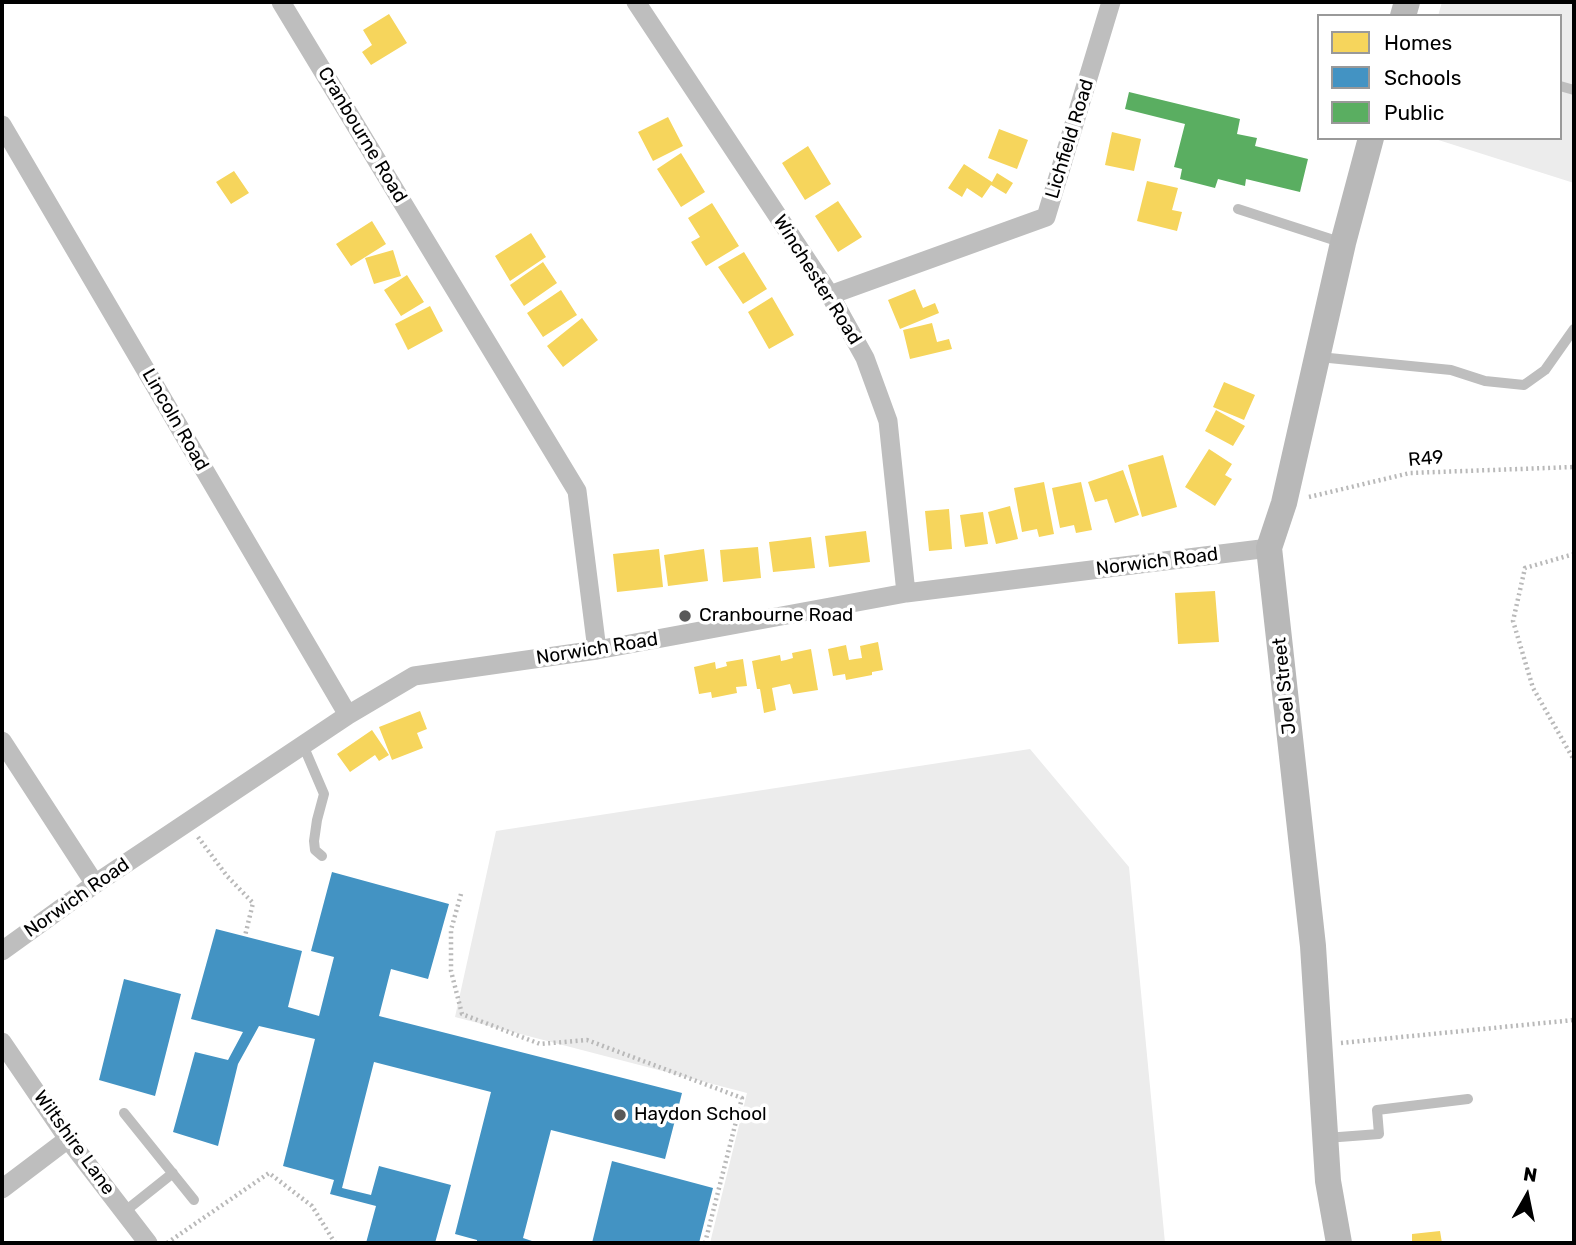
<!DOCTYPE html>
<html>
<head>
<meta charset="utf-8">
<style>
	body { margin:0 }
	#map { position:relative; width:1576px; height:1245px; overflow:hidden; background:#fff; font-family:Rubik,sans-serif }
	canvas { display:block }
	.frame { position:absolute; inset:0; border:4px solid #000; pointer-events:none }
	.legend { position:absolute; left:1317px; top:14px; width:245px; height:126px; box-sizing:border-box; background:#fff; border:2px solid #999; margin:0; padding:9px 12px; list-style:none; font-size:21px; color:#000 }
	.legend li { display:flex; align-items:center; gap:14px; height:35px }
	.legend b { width:35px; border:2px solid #999 }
	.north { position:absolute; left:1492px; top:1161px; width:70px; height:70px; -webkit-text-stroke:5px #fff; paint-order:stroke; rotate:9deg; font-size:19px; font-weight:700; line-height:28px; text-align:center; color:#000 }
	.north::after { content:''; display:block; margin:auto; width:24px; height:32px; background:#000; clip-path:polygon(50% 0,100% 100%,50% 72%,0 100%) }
</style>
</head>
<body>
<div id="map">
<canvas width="1576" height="1245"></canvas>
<div class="frame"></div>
<ul class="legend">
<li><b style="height:19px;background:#f6d55c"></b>Homes</li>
<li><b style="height:19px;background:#4393c3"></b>Schools</li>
<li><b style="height:19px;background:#5aae61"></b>Public</li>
</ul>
<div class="north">N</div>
</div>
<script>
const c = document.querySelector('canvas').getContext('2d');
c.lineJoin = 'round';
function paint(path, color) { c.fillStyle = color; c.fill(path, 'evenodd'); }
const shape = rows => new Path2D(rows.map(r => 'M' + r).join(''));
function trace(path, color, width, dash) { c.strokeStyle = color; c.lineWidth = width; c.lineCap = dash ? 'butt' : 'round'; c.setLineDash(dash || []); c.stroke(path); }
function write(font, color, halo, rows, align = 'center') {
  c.font = font + ' Rubik,sans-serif'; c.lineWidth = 7; c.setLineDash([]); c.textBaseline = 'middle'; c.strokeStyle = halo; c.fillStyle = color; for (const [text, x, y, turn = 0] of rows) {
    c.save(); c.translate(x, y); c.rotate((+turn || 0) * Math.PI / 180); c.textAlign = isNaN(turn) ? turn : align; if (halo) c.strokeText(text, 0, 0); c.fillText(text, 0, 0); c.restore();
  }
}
paint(shape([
	[1442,2,1574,2,1574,183,1432,138,1560,138,1560,16,1438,16],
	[1030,749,1129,867,1165,1243,710,1243,747,1093,455,1017,496,831]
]), '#ececec');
paint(shape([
	[389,14,407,43,371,65,362,52,372,45,363,30],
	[668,117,683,146,653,161,638,132],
	[999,129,1028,140,1017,169,988,158],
	[1112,132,1141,139,1134,171,1105,165],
	[808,146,831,184,805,200,782,163],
	[681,153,705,192,681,207,657,169],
	[964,164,992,182,997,173,1013,183,1006,194,991,185,982,198,967,188,962,197,948,188],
	[234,171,249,193,231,204,216,182],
	[1147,181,1178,188,1172,210,1182,212,1177,231,1137,221],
	[838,201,862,237,838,252,815,216],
	[712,203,739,246,706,266,691,242,700,237,688,218],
	[372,221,386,244,351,266,336,244],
	[531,233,546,257,510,281,495,256],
	[393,250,401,276,374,284,365,258],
	[744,252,767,289,743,304,718,267],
	[543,262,557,283,524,306,510,285],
	[407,275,424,302,401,316,384,290],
	[915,289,923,308,935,303,939,313,900,329,888,300],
	[561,290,577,315,543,337,527,313],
	[772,297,794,335,769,349,748,312],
	[430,306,443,331,408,350,395,324],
	[582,318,598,340,563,367,547,346],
	[932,323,937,342,949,339,952,349,910,359,903,330],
	[1224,382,1255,395,1244,420,1213,407],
	[1216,410,1245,426,1233,446,1205,431],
	[1209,449,1232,464,1225,475,1232,479,1215,506,1185,487],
	[1163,455,1177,507,1142,517,1128,465],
	[1123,470,1139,515,1115,523,1107,499,1095,502,1088,482],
	[1044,482,1054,534,1039,537,1037,529,1022,532,1014,488],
	[1081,482,1092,530,1076,533,1074,525,1060,528,1052,488],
	[1010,506,1018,539,996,544,988,512],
	[949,509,952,549,929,551,925,511],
	[983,512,988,544,965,547,960,515],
	[866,531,870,562,829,567,825,536],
	[811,537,815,568,773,572,769,542],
	[758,547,761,578,723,582,720,550],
	[659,549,663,587,617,592,613,554],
	[704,549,708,581,668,586,664,555],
	[1215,591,1219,642,1178,644,1175,593],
	[878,642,883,670,872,672,872,675,846,680,845,674,833,676,828,649,846,645,849,660,855,659,862,658,860,646],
	[811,649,818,690,793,694,790,684,772,688,776,710,764,713,760,689,757,689,752,661,780,655,781,661,786,660,793,658,792,653],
	[743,659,747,686,736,687,737,693,712,698,711,692,699,694,694,667,715,662,716,669,727,666,726,662],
	[420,711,427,729,417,733,423,748,392,760,379,727],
	[372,730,389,755,379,761,375,755,350,772,337,754],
	[1440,1231,1442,1243,1412,1243,1412,1234]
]), '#f6d55c');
paint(shape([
	[332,872,449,904,428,979,391,969,379,1016,682,1093,665,1159,551,1130,523,1238,538,1243,477,1243,477,1240,455,1234,491,1092,374,1062,342,1188,371,1195,379,1166,451,1185,435,1243,366,1243,376,1206,330,1194,334,1180,283,1166,315,1039,259,1026,238,1064,218,1146,173,1132,195,1052,228,1060,243,1032,191,1019,216,929,302,951,288,1007,319,1016,334,957,311,951],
	[124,979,181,994,155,1096,99,1080],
	[612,1161,713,1188,699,1243,592,1243]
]), '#4393c3');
paint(shape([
	[1129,92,1240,119,1237,134,1257,138,1255,146,1308,159,1300,192,1246,179,1245,186,1218,179,1215,188,1180,179,1182,169,1174,167,1185,124,1125,109]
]), '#5aae61');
trace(shape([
	[1309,497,1410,473,1574,467],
	[1574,554,1525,568,1513,621,1533,688,1574,760],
	[198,837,227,876,253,903,245,936],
	[461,894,451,930,451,971,462,1014,540,1044,587,1040,742,1098,705,1243],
	[1341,1043,1574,1020],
	[167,1243,269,1173,312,1206,335,1243]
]), '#b9b9b9', 4.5, [2, 3.5]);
trace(shape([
	[1560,86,1574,90],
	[1238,209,1343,243],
	[1319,357,1451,370,1485,381,1524,385,1545,370,1574,329],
	[303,745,324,794,317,820,314,841,315,850,322,856],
	[124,1113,194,1200],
	[1326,1138,1379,1134,1377,1110,1468,1099],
	[124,1212,173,1173]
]), '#bebebe', 10);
trace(shape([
	[281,2,577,491,597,650],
	[636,2,830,295,865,358,888,421,906,593],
	[2,125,348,715],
	[830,295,1046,217,1111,2],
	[2,741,95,884],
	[2,951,95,884,348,715,414,676,597,650,906,593,1269,548],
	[2,1042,68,1139,148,1243],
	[2,1189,68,1139]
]), '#bebebe', 19);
trace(shape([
	[1403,16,1407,2],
	[1339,1243,1328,1181,1313,946,1269,548,1284,503,1343,243,1371,138]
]), '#b8b8b8', 26);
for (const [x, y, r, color] of [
	[685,616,7,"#595959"],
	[620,1115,7,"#595959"]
]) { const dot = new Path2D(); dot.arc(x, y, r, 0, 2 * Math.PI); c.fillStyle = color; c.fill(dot); trace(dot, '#fff', 2.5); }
write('19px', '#000', '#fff', [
	["Cranbourne Road",362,135,59],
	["Lichfield Road",1070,139,-73],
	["Winchester Road",817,280,58],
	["Lincoln Road",175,420,60],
	["R49",1426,459,-5],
	["Norwich Road",1157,562,-7],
	["Norwich Road",597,649,-9],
	["Joel Street",1285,686,-96],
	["Norwich Road",77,898,-35],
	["Wiltshire Lane",74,1143,54]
]);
write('19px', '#000', '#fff', [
	["Cranbourne Road",699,616],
	["Haydon School",634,1115]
], 'left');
</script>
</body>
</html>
